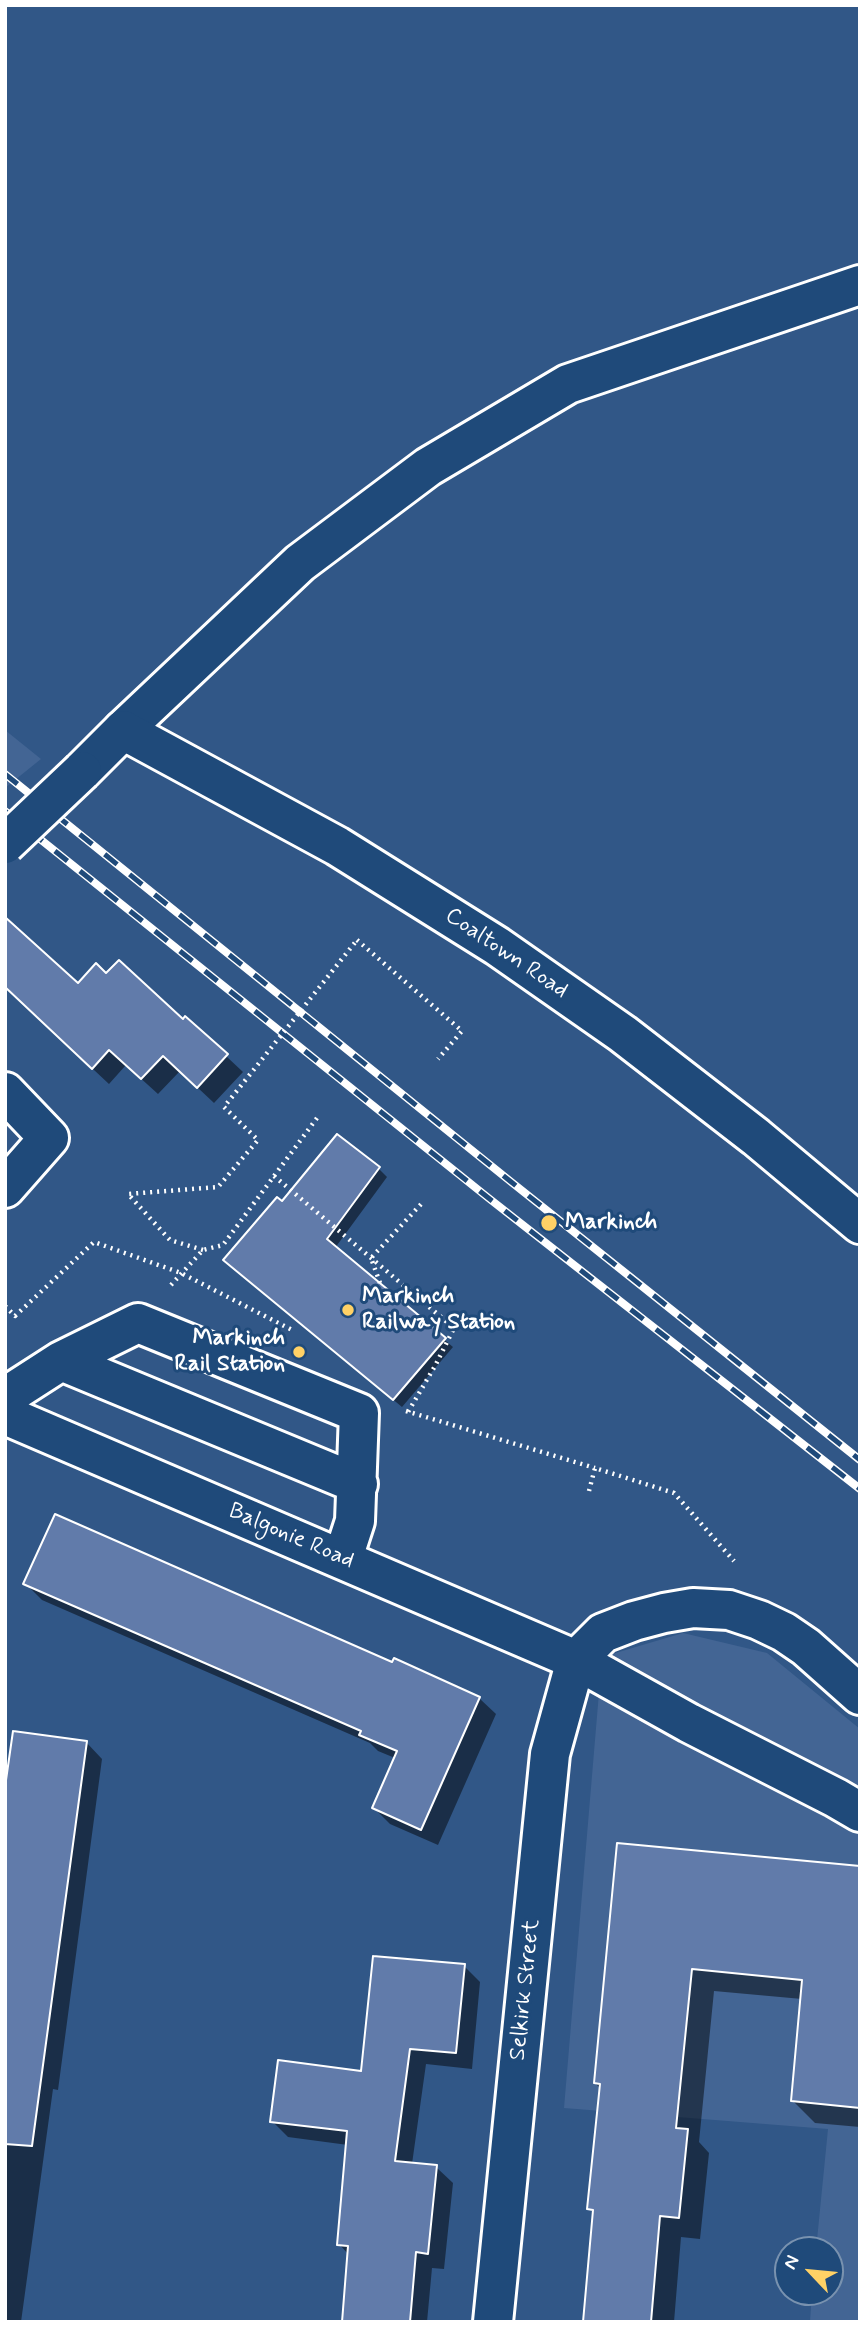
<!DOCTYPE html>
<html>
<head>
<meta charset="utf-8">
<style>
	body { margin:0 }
	#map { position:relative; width:865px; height:2327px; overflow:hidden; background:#315787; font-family:Mynerve,sans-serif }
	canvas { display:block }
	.frame { position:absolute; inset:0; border:7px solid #fff; pointer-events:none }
	.north { position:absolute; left:774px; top:2236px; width:70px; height:70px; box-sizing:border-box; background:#1f4a7a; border:2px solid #7992af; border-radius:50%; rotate:296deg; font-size:19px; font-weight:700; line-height:28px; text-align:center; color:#fff }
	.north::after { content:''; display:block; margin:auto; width:24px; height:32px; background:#ffd166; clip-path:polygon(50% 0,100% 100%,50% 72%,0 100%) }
</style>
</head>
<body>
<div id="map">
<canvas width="865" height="2327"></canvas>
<div class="frame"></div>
<div class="north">N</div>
</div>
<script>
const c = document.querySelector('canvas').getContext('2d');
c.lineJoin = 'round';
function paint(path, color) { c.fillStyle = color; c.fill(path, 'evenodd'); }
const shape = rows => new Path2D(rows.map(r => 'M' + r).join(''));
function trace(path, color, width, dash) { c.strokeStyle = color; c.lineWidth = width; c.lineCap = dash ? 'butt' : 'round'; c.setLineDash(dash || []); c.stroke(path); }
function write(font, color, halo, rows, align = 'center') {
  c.font = font + ' Mynerve,sans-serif'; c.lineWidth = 6; c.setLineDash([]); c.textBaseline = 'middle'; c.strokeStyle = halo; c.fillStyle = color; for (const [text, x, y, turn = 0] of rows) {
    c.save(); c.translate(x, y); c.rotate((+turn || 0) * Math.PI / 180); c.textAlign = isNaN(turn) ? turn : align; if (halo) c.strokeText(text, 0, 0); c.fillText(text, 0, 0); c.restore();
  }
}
paint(shape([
	[5,730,41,759,5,788],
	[683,1633,767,1653,860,1729,860,2322,810,2322,812,2292,830,2292,830,2250,816,2250,828,2129,564,2108,602,1657]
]), '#436594');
paint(shape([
	[107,975,183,1021,226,1056,243,1072,214,1103,180,1071,158,1094,126,1065,109,1084,49,1028,78,986],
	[379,1169,387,1177,335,1248,453,1347,402,1407,225,1260,283,1204],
	[26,1584,393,1664,479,1698,496,1714,438,1845,390,1824,374,1808,395,1758,378,1751,370,1743,42,1600],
	[86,1742,102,1759,58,2090,53,2089,21,2322,5,2322,5,1902],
	[619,1844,860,1867,860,2127,815,2123,793,2101,802,1999,714,1991,699,2142,709,2153,700,2239,681,2237,674,2322,584,2322,595,2214,589,2208,601,2089,595,2083],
	[464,1966,480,1982,472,2069,426,2064,412,2164,436,2167,453,2183,444,2269,432,2268,427,2322,343,2322,349,2255,339,2244,348,2145,288,2137,272,2121,363,2073]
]), '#0007');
const building = shape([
	[5,917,78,983,96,963,106,973,119,960,183,1019,185,1016,228,1054,197,1088,163,1056,141,1079,109,1050,92,1069,5,987,5,917],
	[337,1134,380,1167,327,1239,446,1338,393,1400,223,1260,277,1197,282,1201,337,1134],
	[55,1514,392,1662,394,1658,480,1697,421,1830,372,1808,397,1751,359,1735,361,1731,23,1584,55,1514],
	[13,1731,87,1741,32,2146,5,2144,5,1787,13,1731],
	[617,1843,860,1866,860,2108,791,2101,802,1980,692,1969,676,2128,688,2129,679,2218,660,2216,651,2322,583,2322,593,2210,587,2209,600,2084,594,2083,617,1843],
	[373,1956,465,1964,456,2053,410,2049,395,2161,437,2165,428,2254,416,2252,410,2322,342,2322,348,2246,337,2245,347,2131,270,2122,278,2060,361,2071,373,1956]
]);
paint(building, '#617baa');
trace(building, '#fff', 2);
const minor = shape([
	[123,730,300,563,428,467,568,384,860,285],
	[5,1092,49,1138,5,1188],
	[61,1361,358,1484],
	[5,1397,61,1361,138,1323,359,1413,355,1521,343,1558],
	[5,1415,576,1660,689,1723,836,1798,860,1812],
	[493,2322,550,1754,576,1660,603,1633,634,1621,664,1613,693,1608,729,1610,759,1620,784,1632,806,1647,860,1695]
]);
const major = shape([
	[82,771,123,730,337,846,497,946,623,1034,756,1137,860,1224]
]);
trace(minor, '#fff', 44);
trace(major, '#fff', 44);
trace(shape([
	[357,940,462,1031,438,1059],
	[274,1176,454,1328,435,1366,408,1412],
	[380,1283,371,1258,423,1202],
	[171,1285,203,1250,223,1245,317,1118],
	[5,1306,15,1316,94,1242,181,1273,294,1331],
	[406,1411,595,1468],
	[589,1491,595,1468,674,1493,734,1561]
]), '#fff', 4.5, [2, 5]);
trace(minor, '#1f4a7a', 38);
trace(major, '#1f4a7a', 38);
const rail = shape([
	[5,774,510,1181,860,1460],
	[5,811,491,1200,860,1489]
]);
trace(rail, '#fff', 8);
trace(rail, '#1f4a7a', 5, [16]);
const majorBridge = shape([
	[5,844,82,771]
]);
trace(majorBridge, '#fff', 44, []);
trace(shape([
	[203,1250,170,1240,128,1194,218,1187,258,1140,224,1107,357,940]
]), '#fff', 4.5, [2, 5]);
trace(majorBridge, '#1f4a7a', 38);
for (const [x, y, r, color] of [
	[549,1223,9,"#ffd166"],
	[348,1310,7,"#ffd166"],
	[299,1352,7,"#ffd166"]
]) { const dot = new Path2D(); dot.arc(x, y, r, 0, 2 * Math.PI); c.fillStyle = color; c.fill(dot); trace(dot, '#1f4a7a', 2.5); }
write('23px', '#fff', '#1f4a7a', [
	["Coaltown Road",506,954,34],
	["Balgonie Road",291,1537,23],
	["Selkirk Street",526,1990,-84]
]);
write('bold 23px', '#fff', '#1f4a7a', [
	["Markinch",565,1223],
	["Markinch",362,1297],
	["Railway Station",362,1323],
	["Markinch",285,1339,"right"],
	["Rail Station",285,1365,"right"]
], 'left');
</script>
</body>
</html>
